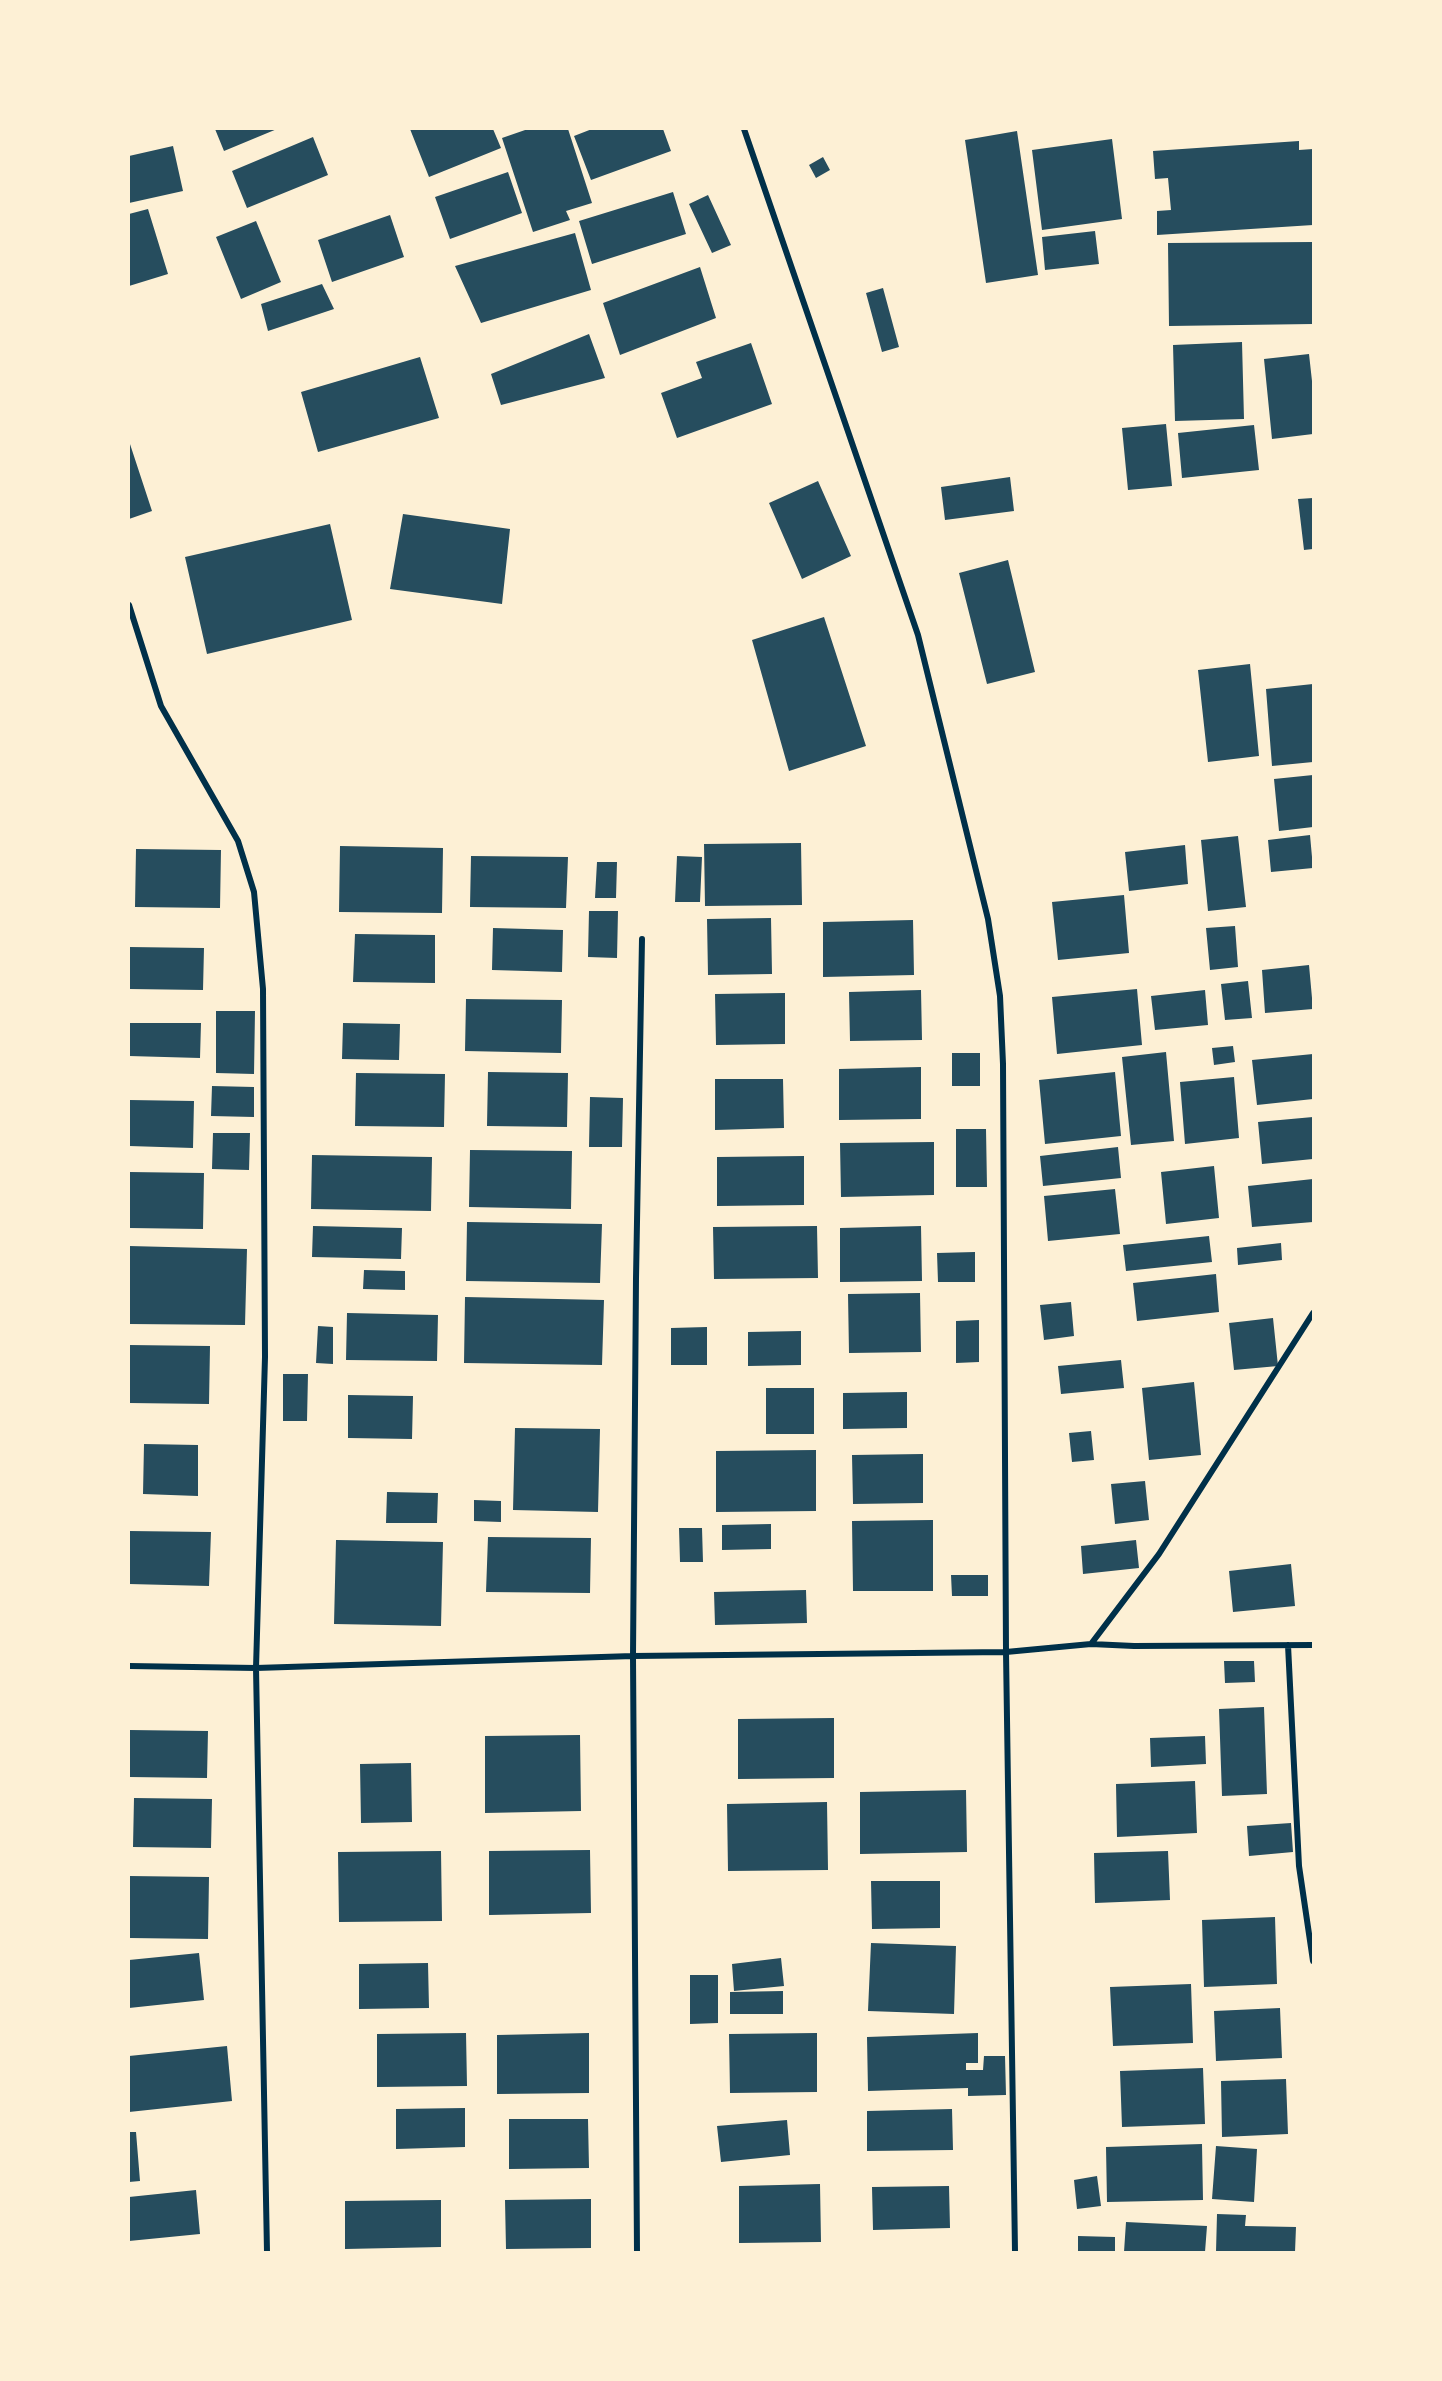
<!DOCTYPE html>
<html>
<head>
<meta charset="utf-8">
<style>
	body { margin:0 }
	#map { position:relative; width:1442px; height:2381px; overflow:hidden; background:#fdf0d5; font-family:Arial,sans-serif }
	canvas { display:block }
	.frame { position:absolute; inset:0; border:130px solid #fdf0d5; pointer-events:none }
</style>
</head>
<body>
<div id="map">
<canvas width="1442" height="2381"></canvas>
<div class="frame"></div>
</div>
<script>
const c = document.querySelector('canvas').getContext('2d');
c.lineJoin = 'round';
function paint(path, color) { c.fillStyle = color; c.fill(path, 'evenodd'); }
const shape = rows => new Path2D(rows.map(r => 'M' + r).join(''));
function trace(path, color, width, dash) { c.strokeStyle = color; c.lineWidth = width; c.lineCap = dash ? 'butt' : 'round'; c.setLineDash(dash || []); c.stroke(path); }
paint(shape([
	[215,129,277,129,224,151],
	[410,129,493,129,501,148,429,177],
	[528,129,568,129,592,203,566,211,570,220,533,232,502,138],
	[592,129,663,129,671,151,591,180,574,136],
	[1017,131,1038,275,986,283,965,140],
	[313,137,328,175,247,208,232,171],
	[1112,139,1122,219,1042,230,1032,150],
	[1299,141,1299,150,1313,149,1313,225,1157,235,1157,211,1171,210,1168,178,1155,179,1153,151],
	[173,146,183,191,129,203,129,156],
	[823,157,830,170,816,178,809,165],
	[508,172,522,213,450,239,435,197],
	[673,192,686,234,592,264,579,221],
	[708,195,731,245,712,253,689,204],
	[148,209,168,274,129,286,129,214],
	[390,215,404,257,332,282,318,240],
	[256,221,281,282,241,299,216,237],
	[1095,231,1099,264,1045,270,1042,237],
	[575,233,591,290,481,323,455,266],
	[1313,242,1313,324,1169,326,1168,243],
	[700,267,716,318,620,355,603,303],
	[322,284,334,309,268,331,261,304],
	[883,288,899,347,882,352,866,293],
	[589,334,605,378,501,405,491,374],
	[1242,342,1244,419,1175,421,1173,345],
	[751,343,772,404,677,438,661,393,702,378,696,362],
	[1309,354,1313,390,1313,434,1272,439,1264,359],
	[420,357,439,418,318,452,301,392],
	[1166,424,1172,486,1128,490,1122,428],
	[1254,425,1259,470,1182,478,1178,433],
	[129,441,152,511,129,519],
	[1010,477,1014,511,945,520,941,487],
	[818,481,851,556,802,579,769,503],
	[1313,498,1313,549,1304,550,1298,499],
	[403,514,510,529,502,604,390,589],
	[330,524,352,620,207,654,185,557],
	[1008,560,1035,672,987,684,959,573],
	[824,617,866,746,789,771,752,640],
	[1250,664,1259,756,1208,762,1198,670],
	[1313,684,1313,762,1272,766,1266,689],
	[1313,775,1313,827,1279,831,1274,779],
	[1310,835,1313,868,1271,872,1268,840],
	[1238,836,1246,907,1208,911,1201,840],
	[801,843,802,905,705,906,704,844],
	[1185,845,1188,884,1129,891,1125,852],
	[340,846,443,848,442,913,339,912],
	[136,849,221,850,220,908,135,907],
	[471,856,568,857,566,908,470,907],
	[677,856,702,857,700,902,675,902],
	[597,862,617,862,616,898,595,898],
	[1124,895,1129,953,1058,960,1052,902],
	[589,911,618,911,617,958,588,957],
	[771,918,772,974,708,975,707,919],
	[913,920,914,975,823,977,823,922],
	[1235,926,1238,967,1210,970,1206,928],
	[493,928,563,930,562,972,492,970],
	[355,934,435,935,435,983,353,982],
	[129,947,204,948,203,990,129,989],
	[1309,965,1313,1009,1265,1013,1262,970],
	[1248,981,1252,1018,1225,1020,1221,984],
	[1137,989,1142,1045,1057,1054,1052,997],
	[921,990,922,1040,850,1041,849,992],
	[1205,990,1208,1025,1155,1030,1151,996],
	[785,993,785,1044,716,1045,715,994],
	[466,999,562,1000,561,1053,465,1051],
	[216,1011,255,1011,254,1074,216,1073],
	[129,1023,201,1023,200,1058,129,1056],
	[343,1023,400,1024,399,1060,342,1059],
	[1233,1046,1235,1062,1214,1065,1212,1048],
	[1166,1052,1174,1141,1131,1145,1122,1057],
	[952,1053,980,1053,980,1086,952,1086],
	[1313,1054,1313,1099,1257,1105,1252,1060],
	[921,1067,921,1119,839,1120,839,1069],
	[488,1072,568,1073,567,1127,487,1126],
	[1115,1072,1121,1136,1045,1144,1039,1080],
	[356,1073,445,1074,444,1127,355,1126],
	[1234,1077,1239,1138,1185,1144,1180,1082],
	[715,1079,783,1079,784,1128,715,1130],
	[212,1086,254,1087,254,1117,211,1116],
	[590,1097,623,1098,622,1147,589,1147],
	[129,1100,194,1101,193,1148,129,1146],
	[1313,1117,1313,1159,1262,1164,1258,1122],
	[956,1129,986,1129,987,1187,956,1187],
	[213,1133,250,1133,249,1170,212,1169],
	[934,1142,934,1195,841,1197,840,1143],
	[1118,1147,1121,1178,1043,1186,1040,1156],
	[470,1150,572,1151,571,1209,469,1207],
	[312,1155,432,1157,431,1211,311,1209],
	[804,1156,804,1205,717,1206,717,1157],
	[1214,1166,1219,1218,1166,1224,1161,1172],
	[129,1172,204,1173,203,1229,129,1228],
	[1313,1179,1313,1222,1252,1227,1248,1186],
	[1115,1189,1120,1234,1048,1241,1044,1196],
	[467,1222,602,1224,600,1283,466,1281],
	[313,1226,402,1228,401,1259,312,1257],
	[817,1226,818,1278,714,1279,713,1227],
	[921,1226,922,1281,840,1282,840,1228],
	[1209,1236,1212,1262,1126,1271,1123,1245],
	[1281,1243,1282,1260,1238,1265,1237,1248],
	[129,1246,247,1249,245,1325,129,1324],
	[975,1252,975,1282,938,1282,937,1253],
	[364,1270,405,1271,405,1290,363,1289],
	[1216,1274,1219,1312,1137,1321,1133,1283],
	[920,1293,921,1352,849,1353,848,1294],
	[465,1297,604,1300,602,1365,464,1363],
	[1071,1302,1074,1336,1044,1340,1040,1305],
	[347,1313,438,1315,437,1361,346,1360],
	[1273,1318,1278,1366,1234,1370,1229,1323],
	[979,1320,979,1362,956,1363,956,1321],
	[318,1326,333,1327,333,1364,316,1363],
	[707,1327,707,1365,671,1365,671,1328],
	[801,1331,801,1365,748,1366,748,1332],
	[129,1345,210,1346,209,1404,129,1403],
	[1121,1360,1124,1388,1061,1394,1058,1366],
	[283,1374,308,1374,307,1421,283,1421],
	[1194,1382,1201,1455,1149,1460,1142,1388],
	[766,1388,814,1388,814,1434,766,1434],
	[907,1392,907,1428,843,1429,843,1393],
	[348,1395,413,1396,412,1439,348,1438],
	[515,1428,600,1429,598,1512,513,1510],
	[1091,1431,1094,1460,1072,1462,1069,1433],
	[144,1444,198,1445,198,1496,143,1494],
	[816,1450,816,1511,716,1512,716,1451],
	[923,1454,923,1503,853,1504,852,1455],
	[1145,1481,1149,1520,1115,1524,1111,1484],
	[387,1492,438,1493,437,1523,386,1523],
	[474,1500,501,1501,501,1522,474,1521],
	[933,1520,933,1591,853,1591,852,1521],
	[771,1524,771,1549,722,1550,722,1525],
	[679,1528,702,1528,703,1562,680,1562],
	[129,1531,211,1532,209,1586,129,1584],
	[488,1537,591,1538,590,1593,486,1592],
	[336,1540,443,1542,441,1626,334,1624],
	[1136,1540,1139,1568,1083,1574,1081,1546],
	[1291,1564,1295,1606,1233,1612,1229,1571],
	[951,1575,988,1575,988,1596,952,1596],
	[806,1590,807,1623,715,1625,714,1592],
	[1224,1661,1254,1661,1255,1682,1225,1683],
	[1264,1707,1267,1794,1222,1796,1219,1709],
	[834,1718,834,1778,738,1779,738,1719],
	[129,1730,208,1731,207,1778,129,1777],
	[580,1735,581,1811,485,1813,485,1736],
	[1205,1736,1206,1764,1151,1767,1150,1738],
	[411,1763,412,1822,361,1823,360,1764],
	[1195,1781,1197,1833,1117,1837,1116,1784],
	[966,1790,967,1852,860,1854,860,1792],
	[134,1798,212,1799,211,1848,133,1847],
	[827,1802,828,1870,728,1871,727,1804],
	[1291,1823,1293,1852,1249,1856,1247,1826],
	[590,1850,591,1913,489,1915,489,1851],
	[441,1851,442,1921,339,1922,338,1852],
	[1168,1851,1170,1900,1095,1903,1094,1853],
	[129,1876,209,1877,208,1939,129,1938],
	[871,1881,940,1881,940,1928,872,1929],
	[1275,1917,1277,1984,1204,1987,1202,1920],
	[871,1943,956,1946,954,2014,868,2011],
	[199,1953,204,2000,129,2008,129,1960],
	[781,1958,784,1986,734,1991,732,1964],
	[428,1963,429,2008,359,2009,359,1964],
	[690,1975,718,1975,718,2023,690,2024],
	[1191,1984,1193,2043,1113,2046,1110,1987],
	[783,1991,783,2014,730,2014,730,1992],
	[1280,2008,1282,2058,1216,2061,1214,2011],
	[466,2033,467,2086,377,2087,377,2034],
	[589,2033,589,2093,497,2094,497,2035],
	[817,2033,817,2092,730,2093,729,2034],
	[978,2033,978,2063,966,2063,966,2070,983,2070,984,2056,1005,2056,1006,2095,968,2096,968,2088,868,2091,867,2037],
	[227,2046,232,2101,129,2112,129,2056],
	[1203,2068,1205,2124,1122,2127,1120,2071],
	[1286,2079,1288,2134,1222,2137,1221,2081],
	[465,2108,465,2147,396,2149,396,2109],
	[952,2109,953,2150,867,2151,867,2111],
	[509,2119,588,2119,589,2168,509,2169],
	[787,2120,790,2155,721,2162,717,2126],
	[129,2132,136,2132,140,2181,129,2182],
	[1202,2144,1203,2200,1107,2202,1106,2147],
	[1216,2146,1257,2149,1254,2202,1212,2199],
	[1097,2176,1101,2206,1077,2209,1074,2180],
	[820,2184,821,2242,739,2243,739,2186],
	[949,2186,950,2228,873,2230,872,2187],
	[196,2190,200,2234,129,2241,129,2197],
	[591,2199,591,2248,506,2249,505,2200],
	[441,2200,441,2247,345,2249,345,2201],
	[1217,2214,1246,2215,1245,2226,1296,2227,1295,2252,1216,2252],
	[1126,2222,1207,2226,1205,2252,1124,2252],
	[1078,2236,1115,2237,1115,2252,1078,2252]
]), '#264d5e');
trace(shape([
	[744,129,918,635,988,919,1000,996,1003,1064,1006,1652,1015,2252],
	[129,605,161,706,238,841,254,892,263,989,265,1357,256,1668,267,2252],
	[1091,1644,1134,1646,1313,1645],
	[1288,1645,1299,1866,1313,1961],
	[129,1666,256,1668,633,1656,1006,1652,1091,1644,1159,1554,1313,1313],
	[637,2252,633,1656,636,1278,642,939]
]), '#003049', 6);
</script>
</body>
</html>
